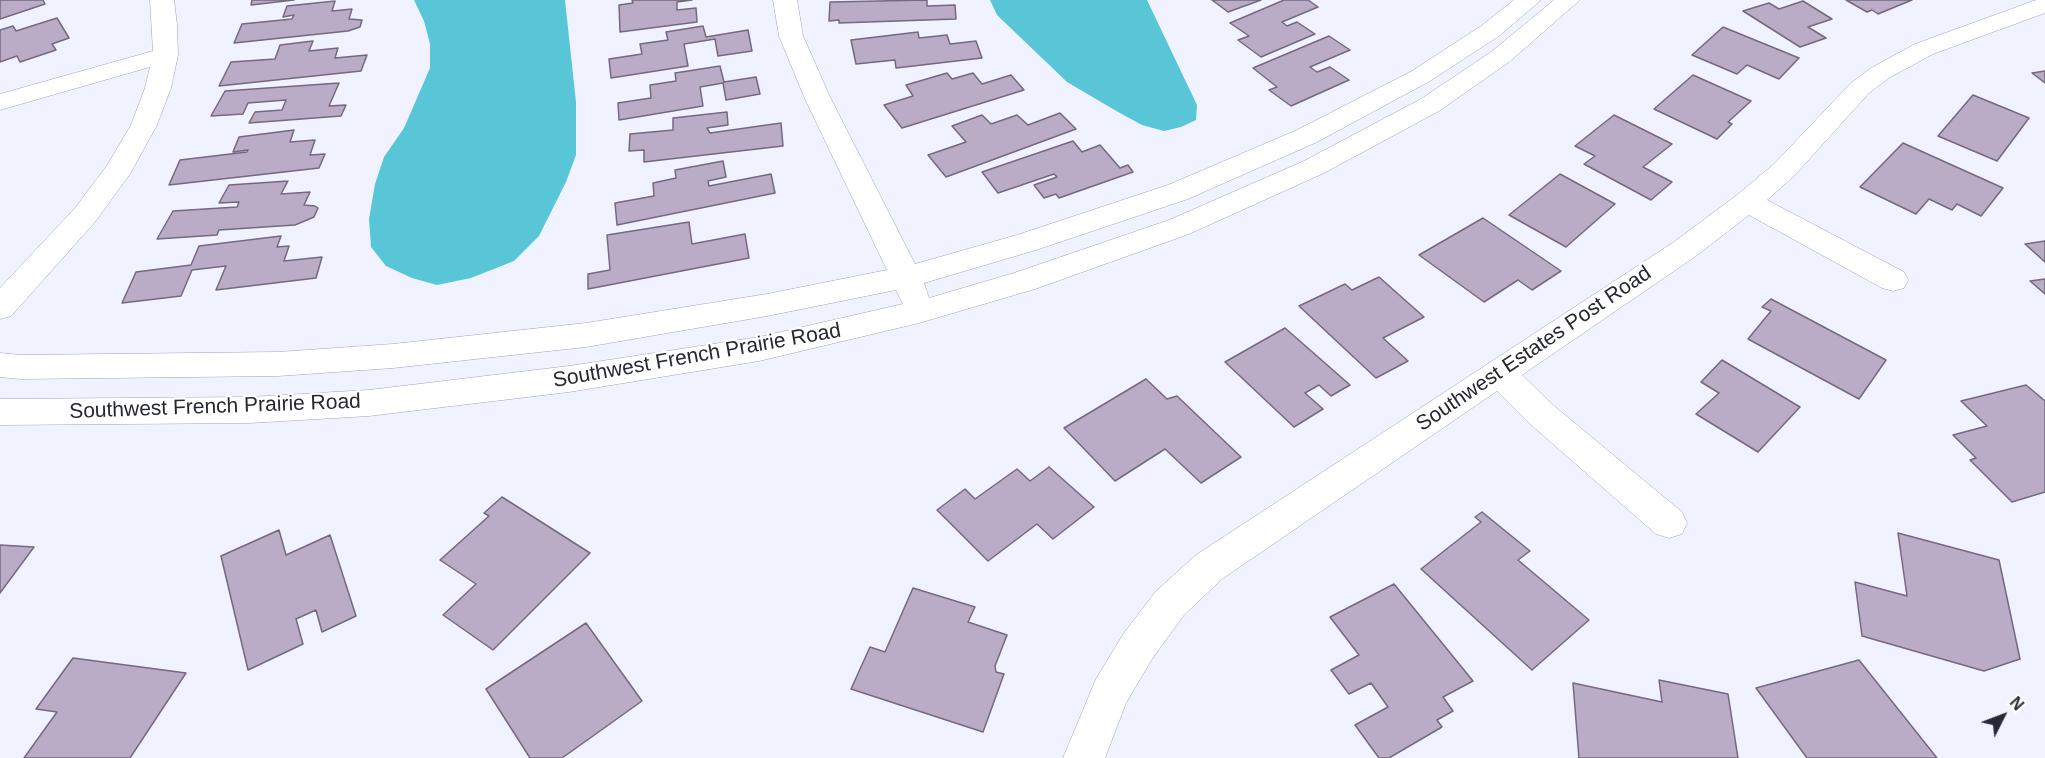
<!DOCTYPE html>
<html>
<head>
<meta charset="utf-8">
<style>
	body { margin:0 }
	#map { position:relative; width:2045px; height:758px; overflow:hidden; background:#f0f3ff; font-family:Helvetica,sans-serif }
	canvas { display:block }
	.north { position:absolute; left:1973px; top:686px; width:60px; height:60px; -webkit-text-stroke:4px #fff; paint-order:stroke; rotate:48deg; font-size:16px; font-weight:700; line-height:24px; text-align:center; color:#262833 }
	.north::after { content:''; display:block; margin:auto; width:21px; height:27px; background:#262833; clip-path:polygon(50% 0,100% 100%,50% 72%,0 100%) }
</style>
</head>
<body>
<div id="map">
<canvas width="2045" height="758"></canvas>
<div class="north">N</div>
</div>
<script>
const c = document.querySelector('canvas').getContext('2d');
c.lineJoin = 'round';
function paint(path, color) { c.fillStyle = color; c.fill(path, 'evenodd'); }
const shape = rows => new Path2D(rows.map(r => 'M' + r).join(''));
function trace(path, color, width, dash) { c.strokeStyle = color; c.lineWidth = width; c.lineCap = dash ? 'butt' : 'round'; c.setLineDash(dash || []); c.stroke(path); }
function write(font, color, halo, rows, align = 'center') {
  c.font = font + ' Helvetica,sans-serif'; c.lineWidth = 4.5; c.setLineDash([]); c.textBaseline = 'middle'; c.strokeStyle = halo; c.fillStyle = color; for (const [text, x, y, turn = 0] of rows) {
    c.save(); c.translate(x, y); c.rotate((+turn || 0) * Math.PI / 180); c.textAlign = isNaN(turn) ? turn : align; if (halo) c.strokeText(text, 0, 0); c.fillText(text, 0, 0); c.restore();
  }
}
paint(shape([
	[414,0,565,0,576,102,576,155,566,182,539,236,514,261,471,278,437,285,412,278,386,266,371,247,369,219,375,184,384,157,404,128,430,68,430,44,424,21],
	[990,0,1147,0,1197,105,1196,120,1181,127,1164,131,1142,125,1118,112,1067,82,997,15]
]), '#58c6d7');
const building = shape([
	[0,0,43,0,45,4,0,19,0,0],
	[252,0,294,0,251,5,252,0],
	[632,0,692,0,677,2,677,10,696,8,697,22,620,32,619,5,633,3,632,0],
	[927,0,927,6,955,5,956,19,839,23,839,20,829,21,830,2,927,0],
	[1212,0,1261,0,1228,12,1212,0],
	[1284,0,1308,0,1318,7,1282,22,1287,26,1297,22,1315,34,1261,57,1238,40,1249,36,1230,23,1284,0],
	[1846,0,1912,0,1878,14,1872,10,1867,12,1846,0],
	[335,1,332,11,352,9,349,19,362,20,360,27,348,31,234,43,242,24,292,19,294,15,283,17,287,6,335,1],
	[1803,1,1832,19,1808,27,1826,38,1800,47,1743,11,1769,3,1779,9,1803,1],
	[57,18,69,38,52,44,56,50,20,62,17,56,0,62,0,30,13,26,16,31,57,18],
	[703,26,706,37,748,30,752,51,718,56,715,39,684,44,688,66,611,78,609,59,642,54,640,44,668,40,666,32,703,26],
	[1723,27,1799,58,1779,79,1747,65,1737,74,1692,55,1723,27],
	[918,32,919,38,947,35,950,44,976,41,982,58,896,68,895,60,856,64,851,40,918,32],
	[1329,36,1350,50,1310,67,1317,72,1330,67,1349,80,1291,106,1269,90,1277,87,1253,68,1329,36],
	[313,41,309,51,338,48,335,58,367,55,361,71,219,86,231,62,275,59,280,45,313,41],
	[720,66,724,82,756,77,760,94,726,100,723,83,700,87,703,106,619,120,618,103,651,98,650,85,676,81,675,73,720,66],
	[2045,71,2045,83,2032,73,2045,71],
	[947,73,952,79,973,73,982,84,1011,75,1024,90,902,128,884,105,913,96,906,85,947,73],
	[1693,75,1751,101,1728,122,1732,124,1717,139,1654,109,1693,75],
	[339,83,329,106,346,105,341,116,249,123,255,112,282,110,286,100,248,103,243,114,211,116,225,91,339,83],
	[1973,95,2029,118,1997,161,1938,136,1973,95],
	[727,112,728,125,707,128,710,133,781,123,783,146,644,162,644,150,629,151,630,134,673,130,673,118,727,112],
	[1060,113,1076,129,946,177,928,155,966,142,952,126,982,115,991,124,1017,115,1028,125,1060,113],
	[1614,115,1672,144,1643,167,1672,182,1651,200,1584,164,1595,156,1575,146,1614,115],
	[294,130,290,142,315,140,310,155,325,154,319,168,169,185,180,160,247,152,248,150,233,152,239,137,294,130],
	[1073,141,1082,152,1100,145,1120,168,1128,165,1133,172,1059,198,1056,194,1044,198,1034,185,1057,177,1054,174,998,193,982,172,1073,141],
	[1903,143,2003,188,1981,216,1957,204,1952,210,1929,199,1916,214,1860,187,1903,143],
	[723,161,726,177,708,181,709,186,771,174,775,193,617,225,615,203,654,196,653,183,676,178,675,170,723,161],
	[1560,174,1615,204,1566,247,1509,215,1560,174],
	[288,181,281,194,310,192,304,205,315,206,318,208,314,217,295,225,219,230,217,235,157,239,173,211,237,207,239,202,219,203,229,185,288,181],
	[1483,218,1561,271,1532,290,1518,280,1484,302,1419,255,1483,218],
	[689,222,692,244,745,234,749,258,588,289,588,274,610,270,607,235,689,222],
	[281,236,277,247,289,246,284,261,322,257,316,278,216,290,226,266,192,270,181,296,122,303,136,272,191,265,199,246,281,236],
	[2045,241,2045,262,2025,244,2045,241],
	[1379,277,1424,317,1383,338,1408,361,1376,378,1299,306,1345,284,1352,290,1379,277],
	[2045,279,2045,294,2030,281,2045,279],
	[1771,299,1886,360,1859,399,1748,339,1771,311,1762,307,1771,299],
	[1285,328,1350,385,1331,396,1319,385,1305,393,1323,409,1294,427,1225,362,1285,328],
	[1722,360,1800,407,1758,452,1696,414,1719,393,1701,382,1722,360],
	[1146,379,1167,399,1177,396,1241,457,1201,483,1165,449,1115,481,1064,428,1146,379],
	[2026,385,2045,401,2045,492,2012,502,1970,460,1976,458,1953,435,1987,426,1961,401,2026,385],
	[1049,467,1094,507,1053,539,1037,524,988,561,937,510,965,489,975,499,1017,469,1030,481,1049,467],
	[502,497,590,553,493,650,443,615,476,584,440,560,489,516,484,513,502,497],
	[1482,512,1530,551,1518,560,1589,620,1532,670,1421,569,1481,522,1475,517,1482,512],
	[279,530,286,555,330,535,356,616,322,632,316,610,296,619,303,644,248,670,221,556,279,530],
	[1898,533,1999,560,2020,659,1984,671,1862,636,1855,582,1907,596,1898,533],
	[0,545,34,547,0,593,0,545],
	[1394,584,1473,681,1443,697,1453,711,1437,720,1442,727,1389,758,1379,758,1355,725,1388,707,1371,683,1349,694,1331,670,1359,655,1330,617,1394,584],
	[913,588,975,607,968,622,1007,635,995,666,996,672,1004,674,983,732,851,689,870,647,885,652,913,588],
	[586,623,642,701,562,758,530,758,486,689,586,623],
	[73,658,186,673,130,758,24,758,57,712,36,709,73,658],
	[1859,660,1937,758,1807,758,1756,688,1859,660],
	[1659,680,1728,694,1738,758,1579,758,1573,683,1662,702,1659,680]
]);
paint(building, '#baacc7');
trace(building, '#756881', 1.5);
const minor = shape([
	[150,0,174,0,177,25,178,55,171,88,157,125,130,174,95,222,11,316,0,319,0,288,75,208,108,164,131,125,145,88,150,67,0,110,0,94,153,51,150,0],
	[773,0,797,0,803,36,831,99,915,264,1017,235,1168,185,1297,130,1412,71,1481,26,1514,0,1541,0,1499,36,1430,81,1317,142,1188,199,1036,250,924,283,929,298,1014,273,1169,220,1304,161,1421,99,1491,52,1554,0,1580,0,1509,62,1439,111,1324,173,1189,234,1035,289,919,323,759,361,569,392,369,416,250,423,0,425,0,399,250,397,369,390,569,366,759,337,903,304,896,290,767,316,586,347,393,368,278,376,21,379,0,377,0,353,21,355,278,352,393,344,586,323,767,294,887,270,805,99,779,36,773,0],
	[2036,0,2045,0,2045,13,1933,54,1889,78,1869,93,1794,176,1767,200,1904,272,1908,280,1904,288,1893,291,1882,288,1749,215,1696,256,1522,375,1553,405,1682,512,1687,523,1682,534,1669,538,1656,534,1529,423,1497,391,1222,579,1184,615,1152,659,1126,703,1105,758,1063,758,1096,679,1124,633,1156,591,1196,555,1674,242,1737,195,1774,164,1851,83,1871,68,1915,44,2036,0]
]);
trace(minor, '#9da3be', 1);
paint(minor, '#fff');
write('21px', '#262833', '#fff', [
	["Southwest Estates Post Road",1534,349,-34],
	["Southwest French Prairie Road",697,356,-10],
	["Southwest French Prairie Road",215,407,-2]
]);
</script>
</body>
</html>
